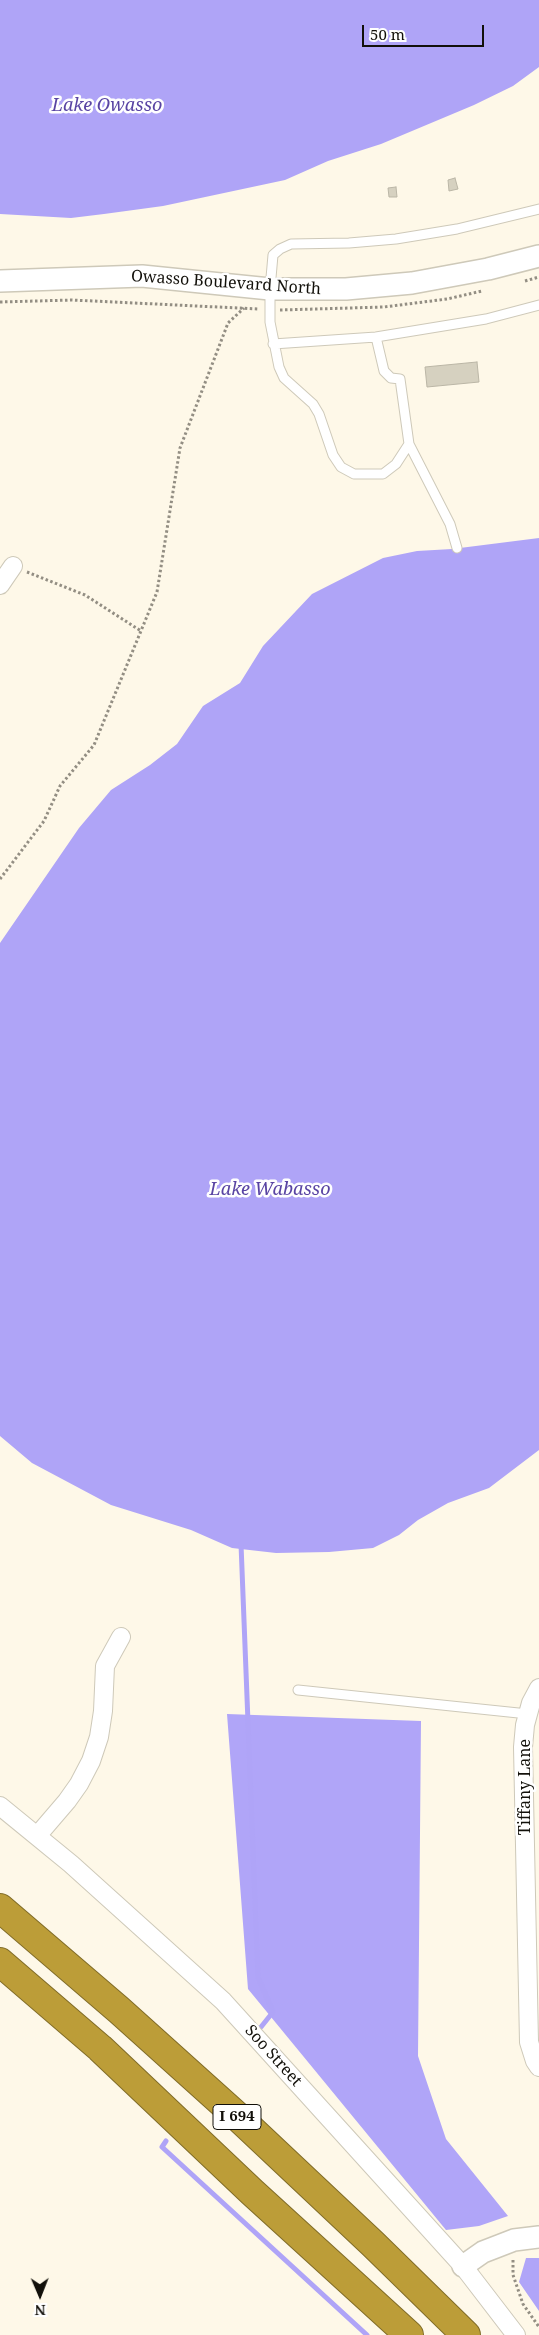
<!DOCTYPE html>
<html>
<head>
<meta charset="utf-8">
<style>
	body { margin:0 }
	#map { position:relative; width:539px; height:2335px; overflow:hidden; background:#fef8e8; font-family:"Noto Serif",serif }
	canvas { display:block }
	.north { position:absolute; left:15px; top:2270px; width:50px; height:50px; -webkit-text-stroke:4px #fff; paint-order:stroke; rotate:179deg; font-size:14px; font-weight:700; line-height:20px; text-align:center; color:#12100a }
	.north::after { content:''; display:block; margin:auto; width:18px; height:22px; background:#12100a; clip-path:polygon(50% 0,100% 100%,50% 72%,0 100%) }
	.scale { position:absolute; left:362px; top:25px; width:122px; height:22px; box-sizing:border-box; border:2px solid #12100a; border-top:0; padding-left:6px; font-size:15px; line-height:18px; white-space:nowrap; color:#12100a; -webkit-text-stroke:4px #fff; paint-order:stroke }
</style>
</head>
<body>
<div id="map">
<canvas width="539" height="2335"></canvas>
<div class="north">N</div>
<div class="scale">50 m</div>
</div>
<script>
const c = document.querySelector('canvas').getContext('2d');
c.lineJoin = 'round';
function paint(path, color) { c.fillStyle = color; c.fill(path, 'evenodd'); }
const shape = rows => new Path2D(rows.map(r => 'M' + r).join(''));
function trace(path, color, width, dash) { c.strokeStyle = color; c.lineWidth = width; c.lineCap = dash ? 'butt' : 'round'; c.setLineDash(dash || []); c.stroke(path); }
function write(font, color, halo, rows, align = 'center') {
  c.font = font + ' "Noto Serif",serif'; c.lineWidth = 5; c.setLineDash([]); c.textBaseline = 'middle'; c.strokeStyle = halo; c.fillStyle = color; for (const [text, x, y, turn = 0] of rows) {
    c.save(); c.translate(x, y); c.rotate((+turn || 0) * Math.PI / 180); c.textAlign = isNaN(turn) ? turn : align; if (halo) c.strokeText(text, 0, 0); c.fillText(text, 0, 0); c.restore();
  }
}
paint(shape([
	[227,1714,421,1721,418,2056,446,2139,508,2216,479,2226,446,2230,248,1989],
	[526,2258,539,2258,539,2311,519,2282]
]), '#b0a5f8');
paint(shape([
	[0,0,539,0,539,67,513,86,474,105,381,144,328,161,285,180,163,206,104,214,71,218,0,214],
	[539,538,539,1450,489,1488,448,1503,418,1520,399,1535,373,1548,329,1552,276,1553,232,1548,191,1530,111,1505,32,1463,0,1436,0,943,79,828,111,790,150,765,177,744,203,706,240,683,263,646,312,594,383,558,417,551,452,549]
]), '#afa4f7');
trace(shape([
	[241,1544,258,1977,273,2012,261,2027],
	[166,2141,162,2147,367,2335]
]), '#afa4f7', 5);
const building = shape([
	[455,178,458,189,449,191,448,180,455,178],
	[396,187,397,197,389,197,388,188,396,187],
	[477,362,479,382,427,387,425,367,477,362]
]);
paint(building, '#d6d1c0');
trace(building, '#bbb6a6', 1);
const service = shape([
	[376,337,384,371,391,378,400,379,409,444,396,464,383,474,354,474,341,467,333,455,319,414,313,404,284,378,279,367,270,322,270,289,273,255,280,249,291,244,349,243,396,239,457,229,539,209],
	[273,344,376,337,486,319,539,305],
	[409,444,450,524,457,548],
	[298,1690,528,1714]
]);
const minor = shape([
	[0,585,13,566],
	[539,1688,531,1703,525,1725,523,1747,529,2042,535,2061,539,2067],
	[0,1806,71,1864,223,2001,463,2266,516,2335],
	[37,1836,67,1801,79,1784,91,1761,99,1737,103,1711,105,1666,121,1637]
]);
const tertiary = shape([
	[0,281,142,276,270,289,346,289,412,283,488,269,539,256],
	[463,2266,483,2252,514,2240,539,2237]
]);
const motorway = shape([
	[0,1908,119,2010,238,2117,373,2244,466,2335],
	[0,1962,100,2048,252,2192,409,2335]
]);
trace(service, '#cec9b9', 11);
trace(minor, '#cec9b9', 20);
trace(tertiary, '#cec9b9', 24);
trace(motorway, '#806c28', 30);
trace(shape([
	[525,281,539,277],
	[0,302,72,300,259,309],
	[280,310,384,307,447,299,482,291],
	[27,572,85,595,141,631],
	[0,879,44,821,60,786,94,745,157,592,180,448,228,323,244,308],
	[513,2260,513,2275,523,2304,539,2327]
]), '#938e83', 3, [2.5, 2.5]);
trace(service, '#fff', 9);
trace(minor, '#fff', 18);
trace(tertiary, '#fff', 21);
trace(motorway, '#bc9d38', 28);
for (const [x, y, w] of [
	[237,2117,48]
]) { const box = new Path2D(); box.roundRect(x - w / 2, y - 12.5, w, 25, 4); c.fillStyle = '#fff'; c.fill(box); trace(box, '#12100a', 1); }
write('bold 15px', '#12100a', null, [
	["I 694",237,2117]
]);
write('16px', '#12100a', '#fff', [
	["Owasso Boulevard North",226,283,4],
	["Tiffany Lane",525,1787,-90],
	["Soo Street",273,2056,48]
]);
write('italic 18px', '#5944a3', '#fff', [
	["Lake Owasso",107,106],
	["Lake Wabasso",270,1190]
]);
</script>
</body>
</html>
